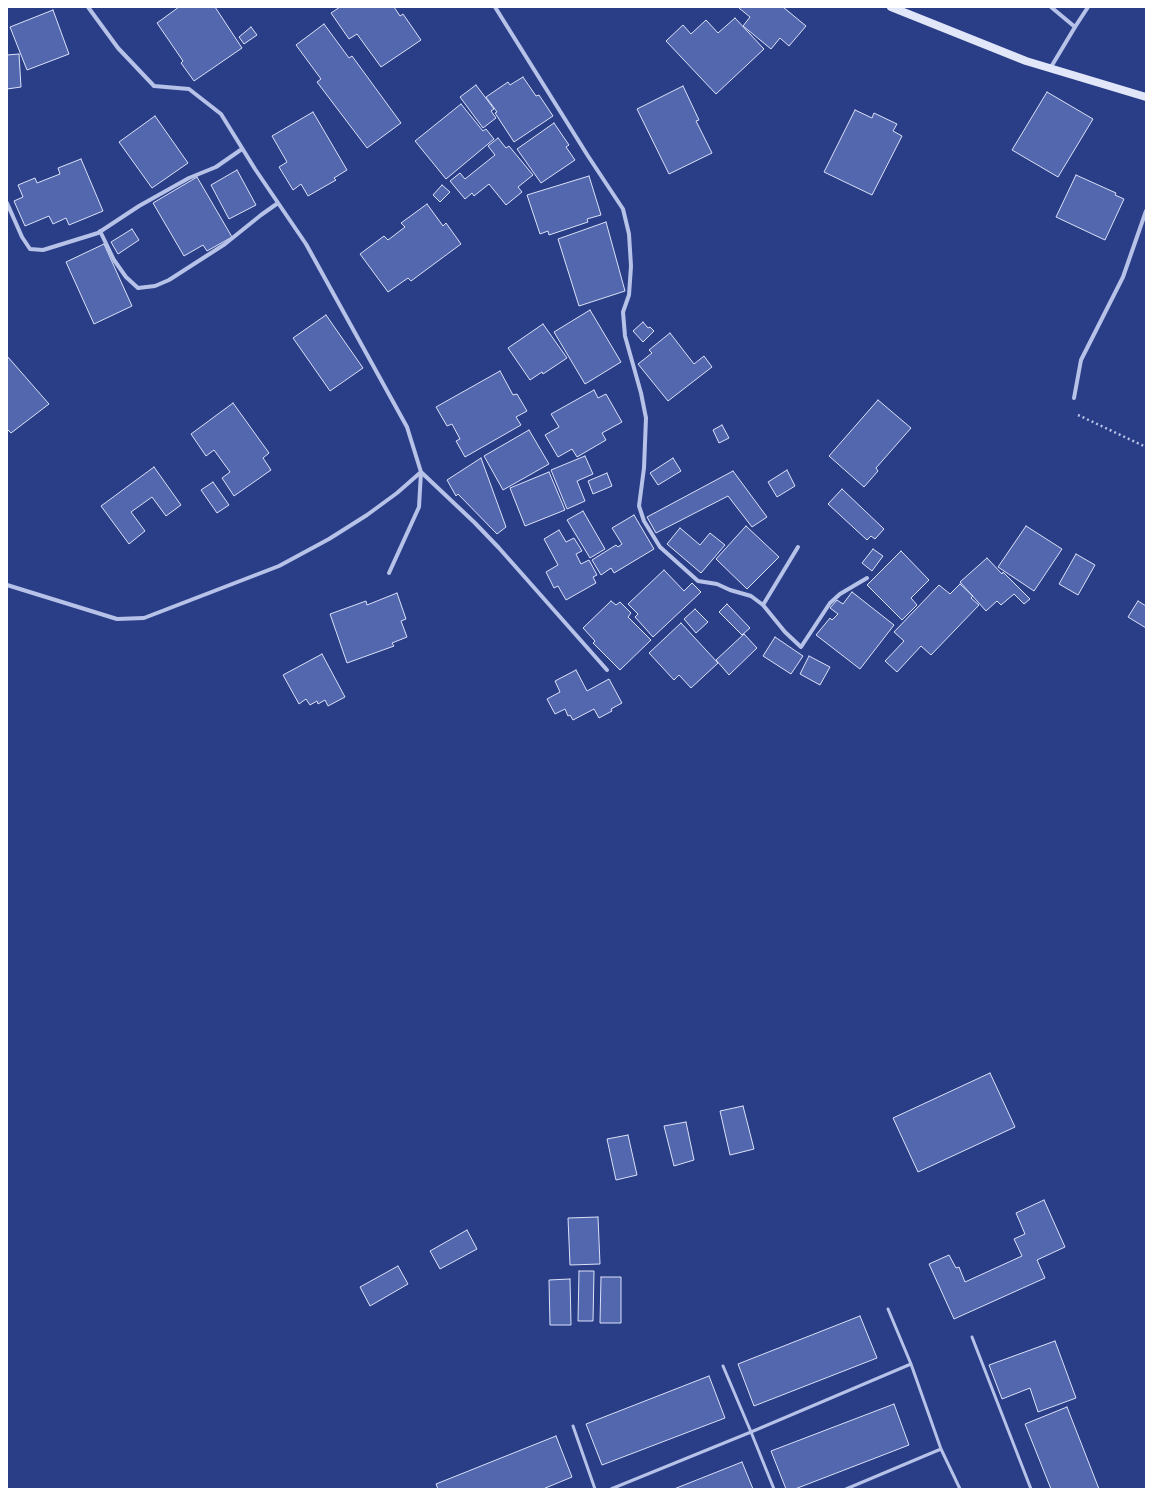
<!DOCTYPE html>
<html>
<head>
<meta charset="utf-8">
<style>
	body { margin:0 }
	#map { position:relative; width:1153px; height:1496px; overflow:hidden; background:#2a3e88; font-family:"PT Sans Narrow",sans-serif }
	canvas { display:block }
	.frame { position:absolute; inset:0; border:8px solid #fff; pointer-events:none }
</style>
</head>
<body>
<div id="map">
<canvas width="1153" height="1496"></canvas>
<div class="frame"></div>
</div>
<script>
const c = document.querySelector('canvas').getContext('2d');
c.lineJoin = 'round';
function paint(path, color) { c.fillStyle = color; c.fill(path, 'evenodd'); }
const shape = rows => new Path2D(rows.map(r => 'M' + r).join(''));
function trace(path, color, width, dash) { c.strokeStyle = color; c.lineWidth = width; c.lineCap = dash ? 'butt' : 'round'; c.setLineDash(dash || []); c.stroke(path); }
const building = shape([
	[179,7,215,7,242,48,194,81,181,63,183,61,157,23,179,7],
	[340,7,394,7,400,16,403,14,421,40,381,67,357,34,349,39,331,13,340,7],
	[740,7,783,7,806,26,789,46,780,38,771,49,743,26,750,17,739,8,740,7],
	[53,10,69,54,27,70,10,27,53,10],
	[735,18,764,49,716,94,666,41,683,25,691,34,706,20,718,33,735,18],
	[324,24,349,58,352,56,401,123,367,148,317,82,321,79,296,45,324,24],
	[251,27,257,35,244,44,239,37,251,27],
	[19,54,21,87,7,89,7,55,19,54],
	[523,77,536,96,539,95,553,116,514,142,495,113,497,112,486,97,508,82,510,85,523,77],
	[476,85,494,109,491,111,496,118,483,128,460,97,476,85],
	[683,86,699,120,696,121,712,153,669,174,637,109,683,86],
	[1047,92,1093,119,1058,177,1012,150,1047,92],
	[461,104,483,131,486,129,494,139,446,179,415,141,461,104],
	[855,110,872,118,874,113,897,124,893,131,902,136,872,195,824,172,855,110],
	[313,112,347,170,334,178,336,180,308,196,301,184,293,190,279,167,287,162,272,136,313,112],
	[155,116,188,163,152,188,119,142,155,116],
	[554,123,569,145,566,147,575,160,541,183,517,149,554,123],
	[498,138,506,148,509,146,533,175,518,187,522,192,506,205,489,184,474,196,472,193,465,199,450,181,460,173,465,179,495,155,488,146,498,138],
	[81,159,103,211,69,225,66,218,53,224,49,216,25,226,14,201,23,197,18,185,35,178,37,183,60,174,58,168,81,159],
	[237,170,256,205,229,219,211,185,237,170],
	[1076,175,1116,193,1115,195,1124,199,1105,240,1056,217,1076,175],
	[589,176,601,215,587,219,588,222,549,235,548,231,540,234,527,195,589,176],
	[197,177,232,237,207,251,203,245,184,256,153,203,197,177],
	[442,185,450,192,440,202,433,195,442,185],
	[427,204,443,226,446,223,461,244,411,281,408,278,388,292,360,254,384,236,388,240,405,227,401,223,427,204],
	[606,222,625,291,579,306,558,239,606,222],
	[132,229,139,240,118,254,111,242,132,229],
	[104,244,132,306,94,324,66,262,104,244],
	[590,310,621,362,585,384,554,332,590,310],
	[326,315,363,368,330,391,293,338,326,315],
	[643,322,648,328,650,327,654,331,643,342,633,331,643,322],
	[543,324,567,358,543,374,542,372,530,380,508,348,543,324],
	[670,333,694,364,704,356,712,367,668,401,638,364,652,353,649,350,670,333],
	[7,356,49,404,11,433,7,429,7,356],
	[500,371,513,395,517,394,527,411,516,417,521,425,465,457,456,441,460,439,452,424,447,426,436,407,500,371],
	[594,390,598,398,606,394,622,422,602,433,606,440,577,457,572,449,558,457,545,435,559,427,551,414,594,390],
	[878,400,911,428,876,468,878,471,864,487,829,456,878,400],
	[233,403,269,453,263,458,271,470,234,496,222,478,230,472,214,450,206,456,191,434,233,403],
	[722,425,729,438,719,443,713,430,722,425],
	[529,430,549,464,503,490,484,456,529,430],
	[585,456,593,474,577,481,585,501,567,509,551,470,585,456],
	[481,458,506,527,497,534,458,494,456,496,447,480,481,458],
	[673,458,681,471,658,485,650,473,673,458],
	[154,467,181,505,166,516,152,497,131,512,145,531,129,544,101,506,154,467],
	[787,470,795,486,777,497,768,482,787,470],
	[733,471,767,517,752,527,728,496,656,533,647,517,733,471],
	[549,472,565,510,525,526,510,488,549,472],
	[607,473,612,486,593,494,588,481,607,473],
	[213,482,229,505,217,513,201,490,213,482],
	[842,489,884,529,875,539,871,536,867,540,828,504,842,489],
	[583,511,605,549,590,558,567,520,583,511],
	[634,515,654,549,614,573,611,568,601,575,592,560,616,545,618,547,622,544,612,528,634,515],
	[746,526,779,557,747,589,716,559,746,526],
	[1026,526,1062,549,1034,591,998,567,1026,526],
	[680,528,700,545,710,533,725,545,701,573,667,544,680,528],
	[559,530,566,542,574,538,582,551,576,554,581,564,589,560,597,575,593,577,596,583,566,600,558,586,554,588,546,572,558,565,544,539,559,530],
	[873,549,883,556,872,571,862,563,873,549],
	[901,551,929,580,911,598,917,605,902,620,867,585,901,551],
	[1076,554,1095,565,1078,595,1059,584,1076,554],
	[987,558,1002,574,1003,572,1030,599,1024,604,1014,594,1001,605,997,601,986,611,960,582,987,558],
	[664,570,684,591,692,583,701,592,653,637,635,617,638,614,628,604,664,570],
	[960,584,973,596,971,598,979,605,931,655,921,646,897,672,885,661,904,641,894,632,939,585,950,594,960,584],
	[852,592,894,625,860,669,816,635,830,618,832,620,838,614,830,608,837,600,843,604,852,592],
	[397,593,406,619,401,621,407,637,392,643,394,646,347,663,330,614,366,601,367,605,397,593],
	[611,601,616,605,620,602,631,613,628,617,651,640,620,670,593,643,595,641,583,628,611,601],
	[1138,601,1146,606,1146,628,1128,617,1138,601],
	[727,604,750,628,742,635,719,612,727,604],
	[695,609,708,622,696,633,684,619,695,609],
	[681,623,718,663,691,688,679,675,674,680,649,653,681,623],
	[744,634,757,648,729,675,716,660,744,634],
	[775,637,803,656,791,674,763,656,775,637],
	[322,654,345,697,328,706,325,700,318,704,317,701,310,705,306,699,299,704,283,675,322,654],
	[809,656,830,667,820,685,800,674,809,656],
	[576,670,587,691,609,679,622,703,611,709,612,711,599,718,594,709,573,720,570,715,568,716,565,709,555,714,547,699,560,692,555,681,576,670],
	[990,1073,1015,1127,918,1172,893,1118,990,1073],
	[743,1106,754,1149,730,1155,720,1111,743,1106],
	[686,1122,694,1160,674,1166,664,1126,686,1122],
	[628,1135,637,1175,616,1180,607,1139,628,1135],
	[1044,1200,1065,1247,1037,1260,1045,1278,954,1319,929,1264,949,1255,956,1268,959,1267,965,1282,1022,1256,1014,1239,1025,1234,1016,1213,1044,1200],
	[598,1217,600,1264,570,1265,568,1218,598,1217],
	[467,1230,477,1249,440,1269,430,1251,467,1230],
	[398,1266,408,1284,370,1306,360,1287,398,1266],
	[579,1271,594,1271,593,1321,578,1321,579,1271],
	[601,1277,621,1277,621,1323,600,1323,601,1277],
	[570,1279,571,1325,550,1325,549,1280,570,1279],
	[860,1316,877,1358,754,1406,738,1364,860,1316],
	[1055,1341,1076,1398,1038,1412,1030,1388,1002,1399,989,1365,1055,1341],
	[709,1376,725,1418,602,1465,586,1424,709,1376],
	[894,1404,909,1445,795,1489,786,1489,771,1451,894,1404],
	[1067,1407,1099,1489,1051,1489,1025,1424,1067,1407],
	[556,1436,572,1477,543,1489,438,1489,436,1484,556,1436],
	[742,1462,753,1489,674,1489,742,1462]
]);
paint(building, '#5367af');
trace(building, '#dbe1f7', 1);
trace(shape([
	[1078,415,1146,447]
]), '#b7c2e8', 2.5, [2, 3]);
trace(shape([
	[888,1309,911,1364,941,1449,960,1489],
	[972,1337,1031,1489],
	[723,1366,751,1432,774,1489],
	[573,1426,595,1489],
	[611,1489,751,1432,911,1364],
	[846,1489,941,1449]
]), '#b7c2e8', 3);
trace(shape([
	[88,7,118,48,154,86,189,89,221,114,255,169,306,244,407,427,421,472,419,507,389,573],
	[495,7,588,156,623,209,629,234,631,266,629,295,623,312,625,336,641,393,646,418,644,468,639,506,644,521,660,547,698,581,717,584,730,590,751,596,763,605,785,632,801,647,830,603,840,594,867,578],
	[1051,7,1075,27],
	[1051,67,1075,27,1088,7],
	[7,203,22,237,30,249,43,250,98,233,139,206,189,178,216,167,242,149],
	[100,231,114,260,126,277,138,288,155,286,169,280,225,244,261,215,278,203],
	[1074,398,1081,360,1123,277,1146,211],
	[7,585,117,619,144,618,279,566,329,539,367,515,397,493,421,472,475,523,499,548,607,670],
	[763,605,798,547]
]), '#b7c2e8', 4);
trace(shape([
	[891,7,1026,61,1146,97]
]), '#e1e6f8', 8);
</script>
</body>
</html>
